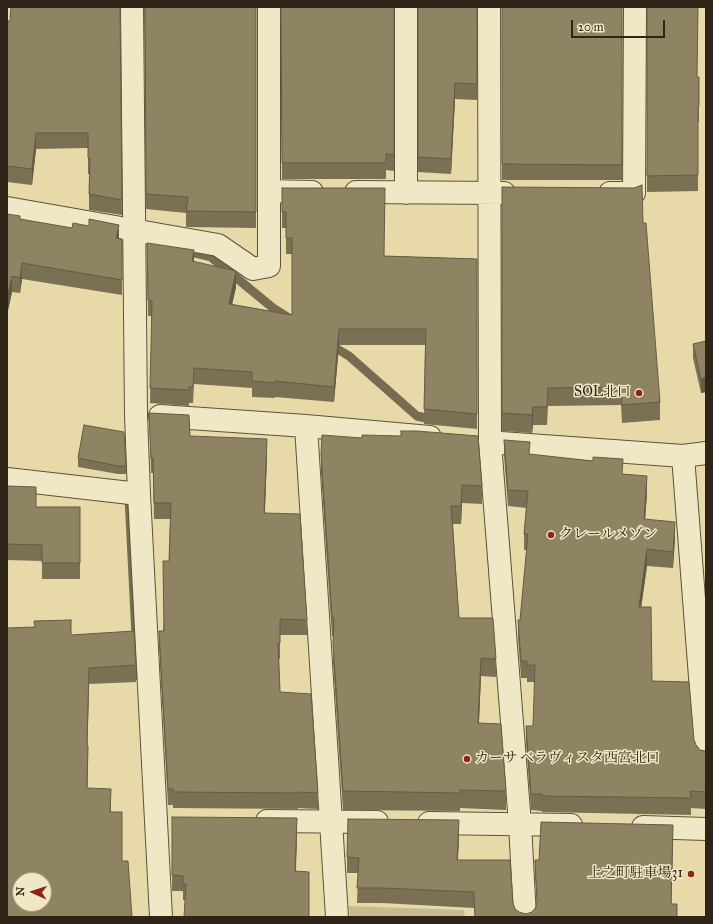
<!DOCTYPE html>
<html>
<head>
<meta charset="utf-8">
<style>
	body { margin:0 }
	#map { position:relative; width:713px; height:924px; overflow:hidden; background:#e7daa8; font-family:"IM FELL Great Primer",serif }
	canvas { display:block }
	.frame { position:absolute; inset:0; border:8px solid #2e2417; pointer-events:none }
	.north { position:absolute; left:12px; top:872px; width:40px; height:40px; box-sizing:border-box; background:#efe7c6; border:1px solid #a29980; border-radius:50%; rotate:273deg; font-size:11px; font-weight:700; line-height:16px; text-align:center; color:#2e2417 }
	.north::after { content:''; display:block; margin:auto; width:14px; height:18px; background:#8f2418; clip-path:polygon(50% 0,100% 100%,50% 72%,0 100%) }
	.scale { position:absolute; left:571px; top:20px; width:94px; height:18px; box-sizing:border-box; border:2px solid #2e2417; border-top:0; padding-left:5px; font-size:12px; line-height:14px; white-space:nowrap; color:#2e2417; -webkit-text-stroke:3px #efe7c6; paint-order:stroke }
</style>
</head>
<body>
<div id="map">
<canvas width="713" height="924"></canvas>
<div class="frame"></div>
<div class="north">N</div>
<div class="scale">20 m</div>
</div>
<script>
const c = document.querySelector('canvas').getContext('2d');
c.lineJoin = 'round';
function paint(path, color) { c.fillStyle = color; c.fill(path, 'evenodd'); }
const shape = rows => new Path2D(rows.map(r => 'M' + r).join(''));
function trace(path, color, width, dash) { c.strokeStyle = color; c.lineWidth = width; c.lineCap = dash ? 'butt' : 'round'; c.setLineDash(dash || []); c.stroke(path); }
function write(font, color, halo, rows, align = 'center') {
  c.font = font + ' "IM FELL Great Primer","Noto Serif JP",serif'; c.lineWidth = 3; c.setLineDash([]); c.textBaseline = 'middle'; c.strokeStyle = halo; c.fillStyle = color; for (const [text, x, y, turn = 0] of rows) {
    c.save(); c.translate(x, y); c.rotate((+turn || 0) * Math.PI / 180); c.textAlign = isNaN(turn) ? turn : align; if (halo) c.strokeText(text, 0, 0); c.fillText(text, 0, 0); c.restore();
  }
}
paint(shape([
	[349,906,464,910,465,917,350,917]
]), '#c8bb8f');
trace(shape([
	[182,250,211,257,273,308,289,318],
	[329,344,349,356,417,416,435,420],
	[129,497,138,676]
]), '#776c51', 9);
const minor = shape([
	[132,7,136,415,139,494,161,917],
	[406,7,406,193],
	[489,7,490,443,520,824,525,917],
	[269,191,312,192],
	[356,192,504,193],
	[610,193,634,193,635,7],
	[7,208,218,245,253,269,269,266,269,7],
	[160,416,306,426,430,437],
	[306,426,337,917],
	[501,443,683,456,706,453],
	[683,456,706,755],
	[7,479,139,494],
	[267,821,377,822],
	[429,823,571,825],
	[643,827,706,829]
]);
trace(minor, '#5c523b', 24);
trace(minor, '#efe7c6', 22);
paint(shape([
	[120,7,122,215,89,210,89,174,88,174,88,148,36,149,32,185,7,182,7,21,10,21],
	[144,7,256,7,256,228,188,227,186,227,186,213,146,209],
	[281,7,394,7,394,171,386,170,386,179,282,179],
	[418,7,477,7,477,100,455,99,451,174,418,172],
	[502,7,622,7,622,180,502,180],
	[647,7,697,77,699,77,699,122,698,122,698,191,647,192],
	[502,187,643,223,660,402,660,420,622,423,621,405,548,406,547,425,533,425,532,433,502,431],
	[282,188,385,256,477,259,477,429,424,424,425,345,339,345,334,402,275,397,275,398,252,397,252,388,194,384,193,403,189,403,189,406,150,403,152,316,148,316,147,243,194,261,236,287,232,304,292,315,292,254,286,254,286,228,282,228],
	[7,214,20,219,122,239,122,295,22,279,20,293,12,292,7,315],
	[706,341,706,392,701,393,693,358,693,344],
	[149,413,190,436,267,455,265,513,307,620,307,635,280,635,280,659,279,659,280,692,318,793,318,809,298,808,298,809,173,808,173,805,168,805,159,647,159,631,163,631,169,561,170,519,154,519,153,473,151,473],
	[504,440,530,454,623,474,647,493,645,519,675,538,673,568,647,566,641,607,652,681,694,740,696,745,700,750,706,751,706,809,691,808,691,815,542,812,542,811,531,810,526,743,526,726,533,726,535,682,527,682,527,678,521,678,518,637,518,620,520,620,527,550,524,550,524,534,526,508,508,506,504,456],
	[321,454,482,486,482,504,462,503,461,524,453,524,459,618,496,659,496,677,481,676,479,723,506,791,506,810,460,808,460,811,343,810,333,663,334,636,332,636,321,473],
	[78,458,126,466,126,474,118,474,78,467],
	[7,486,36,507,80,507,80,579,42,579,42,561,7,560],
	[71,635,136,665,136,682,89,684,87,746,88,762,87,788,111,806,111,812,122,861,7,917],
	[172,817,297,834,296,871,185,900,183,900,183,891,172,891],
	[459,836,458,860,513,903,515,909,519,912,526,914,532,912,536,907,537,904,535,875,535,860,539,860,673,841,671,904,677,917,475,917,474,908,382,903,357,903,358,873,347,873,347,857]
]), '#7a7154');
paint(shape([
	[455,83,455,99,451,174,451,159],
	[36,133,36,149,32,185,32,169],
	[119,225,119,240,116,238],
	[194,250,194,266,192,261],
	[22,263,22,279,20,293,20,278],
	[236,271,236,287,229,319,229,304],
	[12,276,12,292,7,315,7,299],
	[339,329,339,345,334,402,334,387],
	[706,377,706,392,701,393,701,379],
	[533,407,533,425,532,433,532,415],
	[267,439,267,455,264,529,264,513],
	[647,476,647,493,644,535,644,519],
	[462,485,462,503,461,524,461,506],
	[675,522,675,538,673,568,673,552],
	[647,549,647,566,639,623,639,607],
	[481,658,481,676,478,741,478,723],
	[89,668,89,684,87,762,87,746],
	[88,746,88,762,87,805,87,788],
	[111,789,111,806,110,829,110,812],
	[297,818,297,834,295,887,295,871],
	[459,820,459,836,457,875,457,860],
	[673,825,673,841,671,917,671,904]
]), '#635c45');
const building = shape([
	[11,7,120,7,122,200,89,194,90,158,88,158,88,133,36,133,32,169,7,166,7,21,10,21,11,7],
	[145,7,256,7,256,212,188,211,186,211,188,197,146,194,145,7],
	[281,7,394,7,394,155,386,154,386,163,282,163,281,7],
	[418,7,477,7,477,84,455,83,451,159,418,157,418,7],
	[502,7,622,7,622,165,502,164,502,7],
	[647,7,698,7,697,77,699,77,699,106,698,106,698,175,647,176,647,7],
	[642,185,643,223,646,223,660,402,622,405,621,387,548,388,547,407,533,407,532,415,502,413,502,187,634,188,642,185],
	[282,188,385,188,384,256,477,259,477,414,424,409,426,329,339,329,334,387,275,381,275,383,252,381,252,372,194,368,193,387,189,387,189,390,150,388,152,301,148,300,147,243,194,250,192,261,236,271,229,304,292,315,292,238,286,238,286,212,282,212,282,188],
	[7,214,20,216,20,219,72,228,73,223,89,226,89,219,119,225,116,238,122,239,122,280,22,263,20,278,12,276,7,299,7,214],
	[706,341,706,377,701,379,693,344,706,341],
	[149,413,189,415,190,436,267,439,264,513,300,514,307,620,280,619,280,643,278,643,280,692,311,694,318,793,298,792,298,793,173,792,173,789,168,789,159,631,164,631,163,561,169,561,171,503,154,503,153,458,151,458,149,413],
	[84,425,124,432,126,466,118,466,78,458,84,425],
	[401,431,417,431,478,436,482,486,462,485,461,506,451,506,459,618,493,618,496,659,481,658,478,723,501,724,506,791,460,790,460,793,343,791,333,644,334,618,332,618,321,454,322,435,362,438,362,435,401,436,401,431],
	[504,440,530,442,529,454,593,461,593,457,623,459,622,474,647,476,644,519,675,522,673,552,647,549,639,607,651,607,652,681,689,682,694,740,696,745,700,750,706,751,706,792,690,791,691,798,542,796,542,794,531,794,526,726,533,726,535,665,527,665,527,661,521,661,518,620,520,620,528,534,524,534,528,491,508,490,504,440],
	[7,486,36,487,36,507,80,507,80,563,42,563,42,545,7,544,7,486],
	[71,620,71,635,134,631,136,665,89,668,87,746,88,746,87,788,111,789,110,812,122,812,122,861,128,861,132,917,7,917,7,628,35,627,34,621,71,620],
	[20,880,44,880,44,904,20,904,20,880],
	[172,817,297,818,295,871,309,872,309,917,184,917,186,884,183,884,183,876,172,875,172,817],
	[348,819,459,820,457,860,510,860,513,903,515,909,519,912,526,914,532,912,536,907,537,901,535,860,539,860,541,822,673,825,671,904,677,904,677,917,475,917,474,892,382,888,357,888,359,858,347,857,348,819]
]);
paint(building, '#8e8362');
trace(building, '#635c45', 1);
for (const [x, y, r, color] of [
	[639,393,4,"#8f2418"],
	[551,535,4,"#8f2418"],
	[467,759,4,"#8f2418"],
	[691,874,4,"#8f2418"]
]) { const dot = new Path2D(); dot.arc(x, y, r, 0, 2 * Math.PI); c.fillStyle = color; c.fill(dot); trace(dot, '#efe7c6', 1.5); }
write('14px', '#2e2417', '#efe7c6', [
	["SOL北口",631,393],
	["クレールメゾン",559,535,"left"],
	["カーサ ベラヴィスタ西宮北口",475,759,"left"],
	["上之町駐車場31",683,874]
], 'right');
</script>
</body>
</html>
